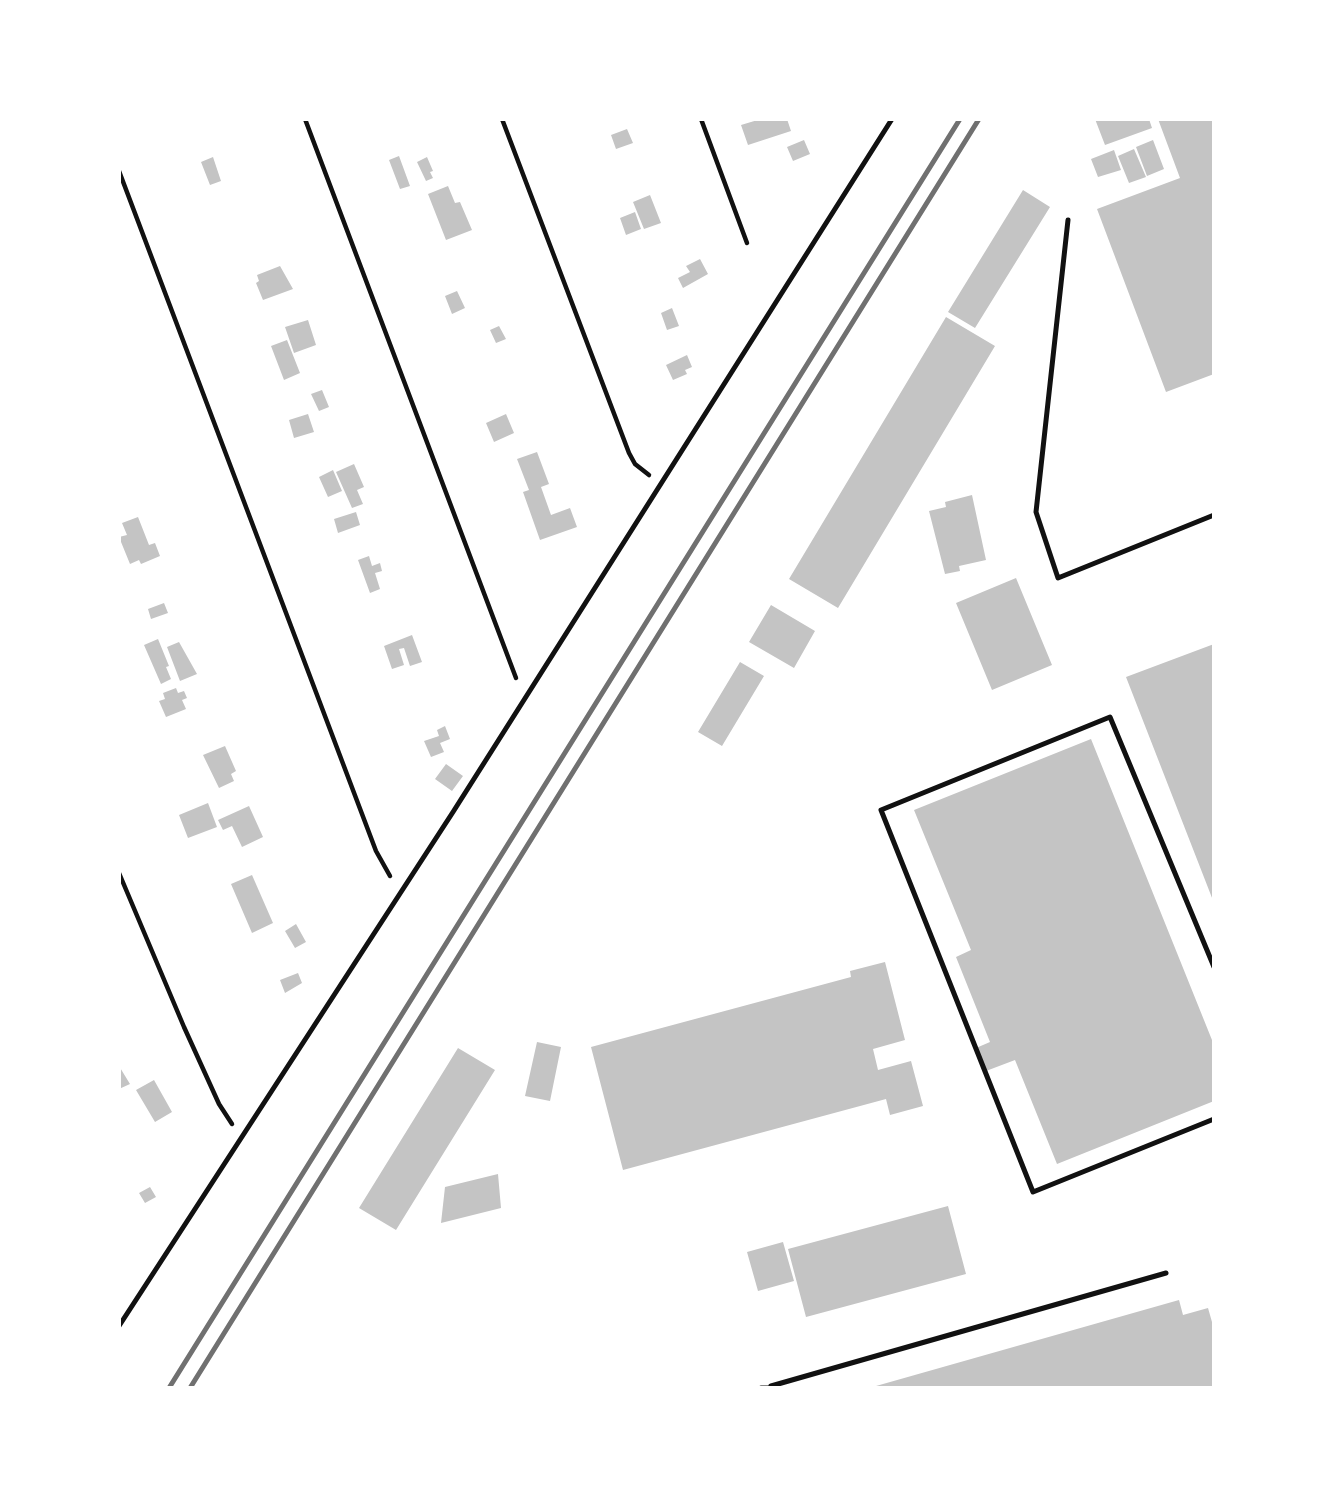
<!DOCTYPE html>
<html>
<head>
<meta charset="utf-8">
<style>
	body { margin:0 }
	#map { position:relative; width:1333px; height:1507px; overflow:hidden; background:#fff; font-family:Helvetica,sans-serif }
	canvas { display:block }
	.frame { position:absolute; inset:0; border:121px solid #fff; pointer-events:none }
</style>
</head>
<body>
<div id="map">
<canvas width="1333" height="1507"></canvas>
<div class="frame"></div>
</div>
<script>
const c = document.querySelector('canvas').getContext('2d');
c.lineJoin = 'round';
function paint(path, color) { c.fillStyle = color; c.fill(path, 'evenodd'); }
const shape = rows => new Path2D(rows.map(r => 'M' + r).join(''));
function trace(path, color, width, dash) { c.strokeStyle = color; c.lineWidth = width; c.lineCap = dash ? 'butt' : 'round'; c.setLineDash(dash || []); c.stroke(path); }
paint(shape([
	[761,119,787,119,791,131,748,145,741,125],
	[1095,119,1149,119,1152,128,1105,145],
	[1158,119,1214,119,1214,374,1166,392,1097,209,1180,178],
	[627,129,633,143,616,149,611,135],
	[804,140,810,154,793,161,787,147],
	[1153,140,1164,169,1147,176,1136,147],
	[1134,149,1146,177,1129,183,1118,156],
	[1114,150,1121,170,1098,177,1091,159],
	[399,156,410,186,400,189,389,160],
	[213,157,221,181,210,185,201,162],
	[427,157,433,171,430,172,433,178,426,181,417,162],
	[448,186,455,203,460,202,472,230,446,240,428,194],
	[1023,190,1050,207,975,328,948,312],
	[650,195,661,223,644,229,633,202],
	[635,212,641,229,626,235,620,218],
	[700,259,708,274,683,288,678,278,690,272,686,266],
	[280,266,293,289,263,300,256,283,259,281,257,275],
	[457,291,465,308,452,314,445,296],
	[672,308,679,326,667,330,661,313],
	[946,317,995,346,838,608,789,579],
	[308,320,316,345,294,353,285,327],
	[499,326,506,339,496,343,490,330],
	[287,340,300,373,284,380,271,346],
	[687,355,692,367,685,370,687,374,673,380,666,365],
	[322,390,329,407,319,411,311,394],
	[308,414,314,432,294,438,289,420],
	[506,414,514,433,494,442,486,423],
	[537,452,549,484,541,487,551,515,570,508,577,527,540,540,523,492,529,490,517,459],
	[354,464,364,487,357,490,363,504,352,508,336,472],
	[333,470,342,491,328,497,319,477],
	[972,495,986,560,959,566,960,571,945,574,929,511,946,507,945,502],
	[356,512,360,525,338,533,334,519],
	[138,517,149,545,155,543,160,556,141,564,139,560,130,564,119,537,127,535,122,523],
	[369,556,372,566,380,563,382,571,375,573,380,589,370,593,358,560],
	[1016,578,1052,665,992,690,956,603],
	[164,603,168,613,151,619,148,609],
	[771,605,815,631,794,668,749,642],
	[412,635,422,662,410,666,404,648,399,649,404,665,392,669,384,646],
	[158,639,169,666,166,667,171,679,161,684,144,645],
	[179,642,197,674,180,681,167,647],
	[1214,644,1214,903,1126,677],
	[740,662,764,676,722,746,698,732],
	[176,688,178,693,184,691,187,698,182,700,186,709,166,717,159,701,165,699,163,693],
	[445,726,450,739,440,743,444,752,431,757,424,741,439,736,437,730],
	[1091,739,1214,1045,1214,1101,1057,1164,1015,1060,986,1071,976,1048,990,1042,956,957,971,950,914,810],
	[225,746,236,771,231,774,234,781,219,788,203,755],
	[446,764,463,776,452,791,435,779],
	[208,803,217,827,188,838,179,815],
	[249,806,263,837,242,847,232,826,223,830,218,820],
	[252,875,273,923,252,933,231,884],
	[296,924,306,942,295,948,285,931],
	[885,962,905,1040,873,1049,878,1070,911,1061,923,1106,890,1115,886,1099,623,1170,591,1047,851,977,850,971],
	[298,973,302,983,285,993,280,980],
	[537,1042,561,1047,550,1101,525,1096],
	[458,1048,495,1070,396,1230,359,1208],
	[119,1066,130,1084,119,1089],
	[154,1080,172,1112,155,1122,136,1090],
	[498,1174,501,1208,441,1223,445,1187],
	[150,1187,156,1197,145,1203,139,1193],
	[948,1206,966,1274,806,1317,788,1249],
	[783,1242,794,1281,758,1291,747,1252],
	[1179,1300,1183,1315,1208,1308,1214,1329,1214,1388,869,1388]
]), '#c4c4c4');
trace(shape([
	[305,119,516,678],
	[502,119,629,453,635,464,649,475],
	[701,119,747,243],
	[119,171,376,851,390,876],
	[119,873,184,1027,219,1104,232,1124]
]), '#111', 4.5);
trace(shape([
	[1068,220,1036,512,1058,578,1214,515],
	[1214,967,1110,717,881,810,1033,1192,1214,1119],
	[119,1326,453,812,892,119],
	[771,1386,1166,1273],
	[761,1388,772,1388]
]), '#111', 5);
trace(shape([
	[169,1388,960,119],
	[190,1388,979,119]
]), '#707070', 5);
</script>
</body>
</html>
